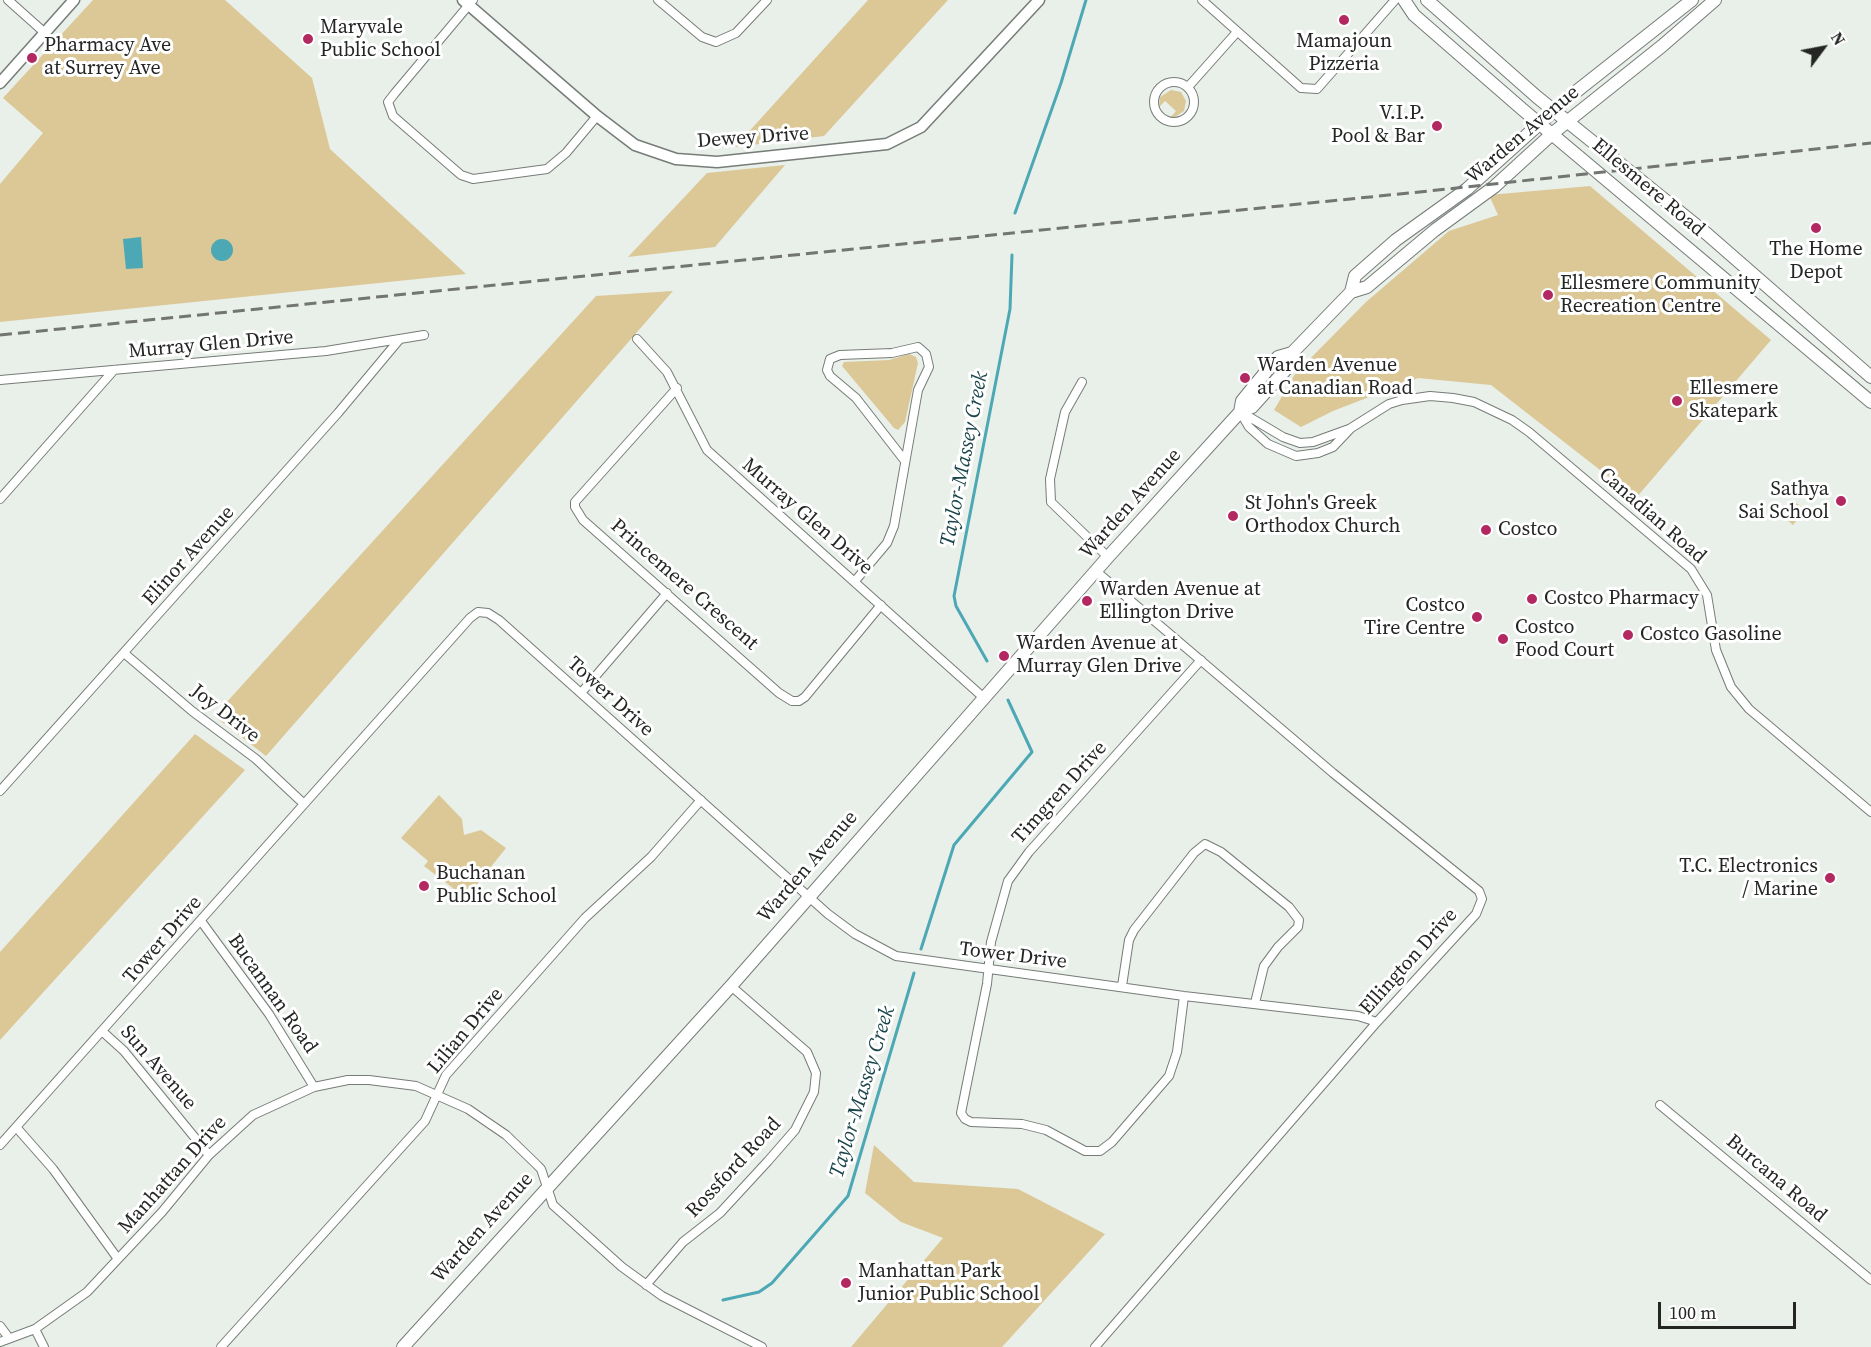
<!DOCTYPE html>
<html>
<head>
<meta charset="utf-8">
<style>
	body { margin:0 }
	#map { position:relative; width:1871px; height:1347px; overflow:hidden; background:#e9efe9; font-family:"Source Serif 4",serif }
	canvas { display:block }
	.north { position:absolute; left:1793px; top:18px; width:60px; height:60px; -webkit-text-stroke:4px #fff; paint-order:stroke; rotate:58deg; font-size:16px; font-weight:700; line-height:24px; text-align:center; color:#242624 }
	.north::after { content:''; display:block; margin:auto; width:21px; height:27px; background:#242624; clip-path:polygon(50% 0,100% 100%,50% 72%,0 100%) }
	.scale { position:absolute; left:1658px; top:1302px; width:138px; height:27px; box-sizing:border-box; border:3px solid #242624; border-top:0; padding-left:8px; font-size:18px; line-height:21px; white-space:nowrap; color:#242624; -webkit-text-stroke:4px #fff; paint-order:stroke }
</style>
</head>
<body>
<div id="map">
<canvas width="1871" height="1347"></canvas>
<div class="north">N</div>
<div class="scale">100 m</div>
</div>
<script>
const c = document.querySelector('canvas').getContext('2d');
c.lineJoin = 'round';
function paint(path, color) { c.fillStyle = color; c.fill(path, 'evenodd'); }
const shape = rows => new Path2D(rows.map(r => 'M' + r).join(''));
function trace(path, color, width, dash) { c.strokeStyle = color; c.lineWidth = width; c.lineCap = dash ? 'butt' : 'round'; c.setLineDash(dash || []); c.stroke(path); }
function write(font, color, halo, rows, align = 'center') {
  c.font = font + ' "Source Serif 4",serif'; c.lineWidth = 6; c.setLineDash([]); c.textBaseline = 'middle'; c.strokeStyle = halo; c.fillStyle = color; for (const [text, x, y, turn = 0] of rows) {
    c.save(); c.translate(x, y); c.rotate((+turn || 0) * Math.PI / 180); c.textAlign = isNaN(turn) ? turn : align; if (halo) c.strokeText(text, 0, 0); c.fillText(text, 0, 0); c.restore();
  }
}
paint(shape([
	[93,0,225,0,312,78,330,149,466,274,0,322,0,184,43,133,3,98],
	[868,0,948,0,824,136,735,147],
	[1171,90,1181,92,1186,101,1184,111,1175,117,1171,117,1176,111,1165,101,1159,107,1160,97],
	[785,165,715,247,628,257,707,173],
	[1590,186,1771,340,1636,498,1491,385,1418,378,1333,411,1301,427,1274,410,1295,374,1366,302,1449,231,1498,215,1489,195],
	[673,291,266,756,214,716,596,296],
	[909,354,916,357,918,363,905,422,898,430,894,428,842,366,844,362,889,360],
	[1793,500,1805,510,1793,525,1780,514],
	[195,734,245,770,0,1040,0,952],
	[439,795,462,819,464,835,481,830,506,848,466,898,424,866,428,861,401,838],
	[874,1145,914,1182,1018,1189,1105,1234,1002,1347,851,1347,943,1238,901,1222,865,1193]
]), '#dbc896');
paint(shape([
	[141,237,143,268,126,269,123,239],
	'211 250a11 11 0 1 1 22 0a11 11 0 1 1-22 0Z'
]), '#4ca8b4');
trace(shape([
	[1015,213,1061,83,1086,0],
	[987,661,956,606,954,596,1010,309,1012,255],
	[921,949,954,845,1032,752,1008,700],
	[723,1300,759,1292,772,1283,848,1196,914,973]
]), '#4ca8b4', 3);
const minor = shape([
	[8,0,45,33],
	[473,0,395,93,388,102,393,116,461,175,473,179,547,169,566,153,597,116],
	[658,0,702,37,716,42,736,33,767,0],
	[1202,0,1301,88,1317,89,1395,0],
	'1154 102a20 20 0 1 1 40 0a20 20 0 1 1-40 0Z',
	[1188,87,1237,32],
	[637,339,667,372,707,450,984,698],
	[0,380,326,351,424,335],
	[1082,382,1065,412,1050,479,1051,502,1108,557],
	[677,388,575,502,575,507,583,520,779,693,792,701,799,701,805,697,881,605],
	[1240,412,1249,427,1268,444,1296,456,1318,453,1333,447,1351,428,1389,404,1402,400,1430,396,1453,398,1474,402,1512,420,1529,432,1691,569,1707,595,1716,650,1731,687,1749,709,1871,812],
	[1241,412,1283,437,1300,443,1313,442,1349,429],
	[0,499,114,370],
	[855,581,887,543,894,526,918,390,929,367,926,354,918,347,892,353,840,355,830,359,827,370,830,376,856,398,905,461],
	[124,653,192,711,256,759,304,804],
	[581,693,667,593],
	[0,791,338,413,399,340],
	[201,921,269,1014,314,1087],
	[1122,986,1129,940,1134,930,1194,853,1205,844,1221,852,1289,907,1299,920,1298,927,1278,947,1264,966,1255,1003],
	[1184,996,1177,1052,1169,1076,1112,1142,1100,1151,1085,1151,1046,1130,1022,1124,971,1122,965,1119,961,1113,987,984,991,942,1008,881,1029,852,1201,660],
	[103,1032,124,1051,209,1155],
	[1660,1105,1871,1280],
	[16,1127,53,1169,118,1259],
	[0,1145,470,618,478,612,488,613,499,620,828,914,855,934,896,956,1184,996,1358,1016,1377,1022],
	[646,1285,683,1242,720,1213,768,1161,795,1130,814,1092,816,1073,807,1052,731,986],
	[0,1326,9,1338],
	[35,1329,44,1347],
	[0,1342,35,1329,87,1292,162,1212,209,1155,253,1115,314,1087,348,1080,369,1080,416,1086,468,1109,506,1135,535,1163,541,1169,553,1205,622,1267,662,1296,762,1347],
	[221,1347,425,1121,446,1075,585,918,651,857,701,800],
	[1095,1347,1377,1022,1476,914,1482,899,1479,891,1333,773,1097,572]
]);
const tertiary = shape([
	[463,0,597,116,635,145,676,159,717,162,887,144,921,127,1039,0],
	[0,83,74,0]
]);
const secondary = shape([
	[1404,0,1414,15,1522,109,1871,402],
	[1427,0,1537,97,1707,234,1871,377],
	[1351,292,1355,276,1396,240,1467,189,1568,98,1692,0],
	[1240,412,1242,401,1278,357,1292,353,1351,292,1367,287,1435,230,1494,187,1553,133,1662,46,1715,0],
	[403,1347,731,986,1108,557,1240,412,1252,407,1289,366,1292,353]
]);
trace(minor, '#767c77', 10);
trace(tertiary, '#767c77', 13);
trace(secondary, '#767c77', 14);
trace(minor, '#fff', 8);
trace(tertiary, '#fff', 10);
trace(secondary, '#fff', 12);
trace(shape([
	[0,335,1429,191,1871,143]
]), '#727572', 3, [12, 6]);
for (const [x, y, r, color] of [
	[1344,20,6,"#b42862"],
	[308,39,6,"#b42862"],
	[32,58,6,"#b42862"],
	[1437,126,6,"#b42862"],
	[1816,228,6,"#b42862"],
	[1548,295,6,"#b42862"],
	[1245,378,6,"#b42862"],
	[1677,401,6,"#b42862"],
	[1841,501,6,"#b42862"],
	[1233,516,6,"#b42862"],
	[1486,530,6,"#b42862"],
	[1532,599,6,"#b42862"],
	[1087,601,6,"#b42862"],
	[1477,617,6,"#b42862"],
	[1628,635,6,"#b42862"],
	[1503,639,6,"#b42862"],
	[1004,656,6,"#b42862"],
	[1830,878,6,"#b42862"],
	[424,886,6,"#b42862"],
	[846,1283,6,"#b42862"]
]) { const dot = new Path2D(); dot.arc(x, y, r, 0, 2 * Math.PI); c.fillStyle = color; c.fill(dot); trace(dot, '#fff', 2); }
write('20px', '#242624', '#fff', [
	["Maryvale",320,28],
	["Public School",320,51],
	["Mamajoun",1344,42,"center"],
	["Pizzeria",1344,65,"center"],
	["Pharmacy Ave",44,46],
	["at Surrey Ave",44,69],
	["V.I.P.",1425,114,"right"],
	["Pool & Bar",1425,137,"right"],
	["The Home",1816,250,"center"],
	["Depot",1816,273,"center"],
	["Ellesmere Community",1560,284],
	["Recreation Centre",1560,307],
	["Warden Avenue",1257,366],
	["at Canadian Road",1257,389],
	["Ellesmere",1689,389],
	["Skatepark",1689,412],
	["Sathya",1829,490,"right"],
	["Sai School",1829,513,"right"],
	["St John's Greek",1245,504],
	["Orthodox Church",1245,527],
	["Costco",1498,530],
	["Warden Avenue at",1099,590],
	["Ellington Drive",1099,613],
	["Costco Pharmacy",1544,599],
	["Costco",1465,606,"right"],
	["Tire Centre",1465,629,"right"],
	["Costco",1515,628],
	["Food Court",1515,651],
	["Costco Gasoline",1640,635],
	["Warden Avenue at",1016,644],
	["Murray Glen Drive",1016,667],
	["T.C. Electronics",1818,867,"right"],
	["/ Marine",1818,890,"right"],
	["Buchanan",436,874],
	["Public School",436,897],
	["Manhattan Park",858,1272],
	["Junior Public School",858,1295]
], 'left');
write('20px', '#242624', '#fff', [
	["Warden Avenue",1523,135,-40],
	["Dewey Drive",753,138,-4],
	["Ellesmere Road",1648,188,40],
	["Murray Glen Drive",211,345,-5],
	["Warden Avenue",1131,504,-48],
	["Canadian Road",1652,516,41],
	["Murray Glen Drive",807,517,41],
	["Elinor Avenue",189,556,-48],
	["Princemere Crescent",684,585,41],
	["Tower Drive",610,697,42],
	["Joy Drive",225,714,38],
	["Timgren Drive",1060,793,-48],
	["Warden Avenue",808,867,-49],
	["Tower Drive",163,940,-49],
	["Tower Drive",1013,956,7],
	["Ellington Drive",1409,962,-48],
	["Bucannan Road",272,994,55],
	["Lilian Drive",466,1031,-50],
	["Sun Avenue",158,1068,49],
	["Rossford Road",734,1168,-47],
	["Manhattan Drive",173,1175,-48],
	["Burcana Road",1776,1179,40],
	["Warden Avenue",483,1228,-48]
]);
write('italic 21px', '#1a454a', '#fff', [
	["Taylor-Massey Creek",965,459,-79],
	["Taylor-Massey Creek",863,1092,-73]
]);
</script>
</body>
</html>
